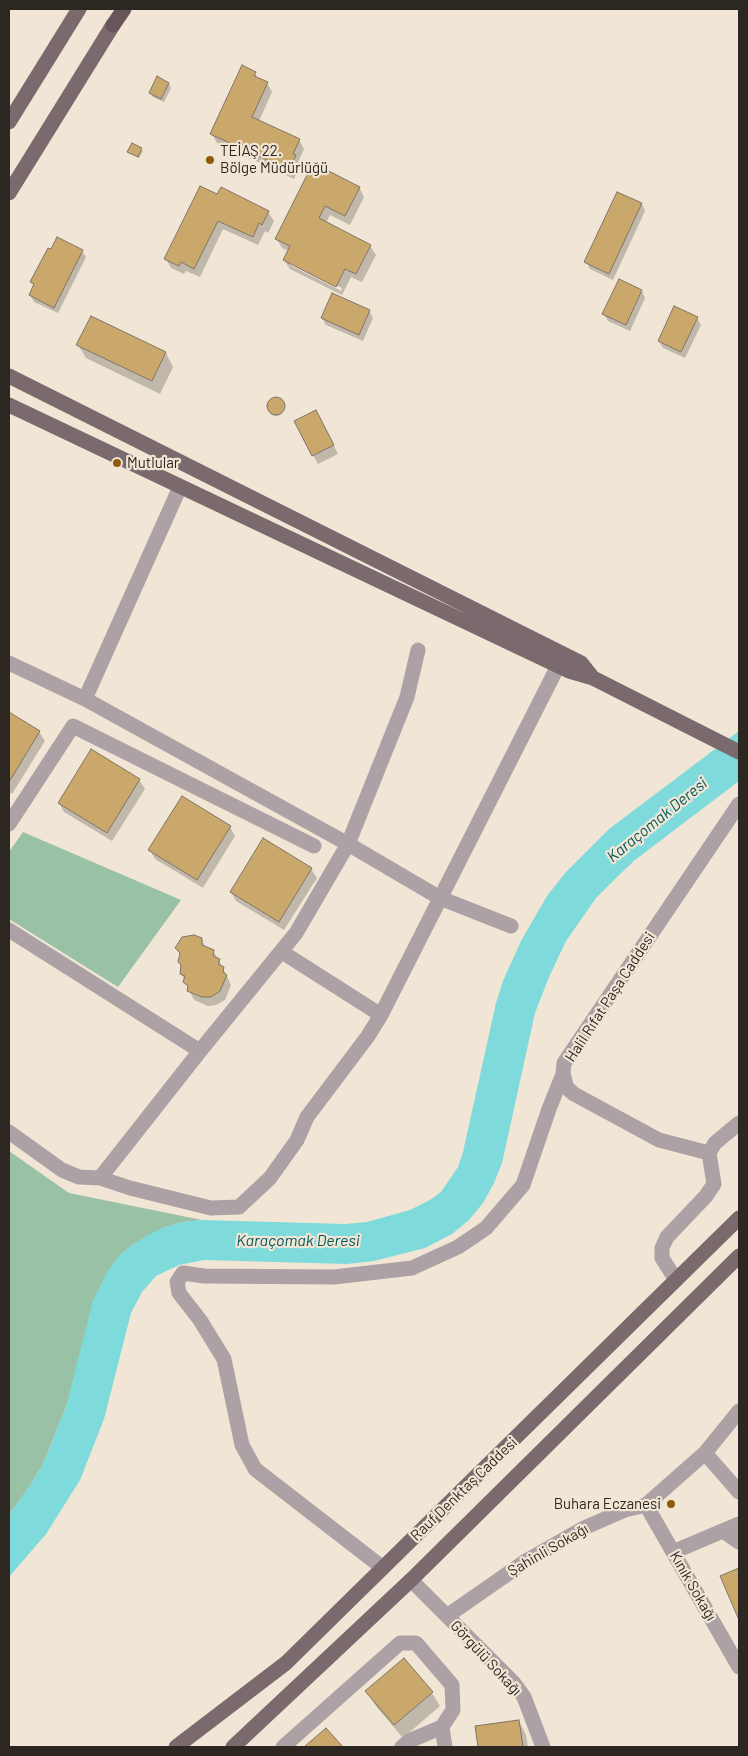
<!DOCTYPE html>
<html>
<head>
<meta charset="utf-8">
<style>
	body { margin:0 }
	#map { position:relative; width:748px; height:1756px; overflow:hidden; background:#f1e6d5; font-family:Barlow,sans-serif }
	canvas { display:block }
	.frame { position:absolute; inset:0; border:10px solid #2c2821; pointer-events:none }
</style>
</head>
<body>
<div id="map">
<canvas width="748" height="1756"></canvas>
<div class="frame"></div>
</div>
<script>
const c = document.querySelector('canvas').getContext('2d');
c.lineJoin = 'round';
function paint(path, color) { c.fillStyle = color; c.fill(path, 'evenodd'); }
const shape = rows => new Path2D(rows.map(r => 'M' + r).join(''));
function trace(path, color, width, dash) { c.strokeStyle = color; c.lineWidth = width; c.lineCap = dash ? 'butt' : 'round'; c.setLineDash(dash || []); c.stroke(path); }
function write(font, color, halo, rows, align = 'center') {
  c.font = font + ' Barlow,sans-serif'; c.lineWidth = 4.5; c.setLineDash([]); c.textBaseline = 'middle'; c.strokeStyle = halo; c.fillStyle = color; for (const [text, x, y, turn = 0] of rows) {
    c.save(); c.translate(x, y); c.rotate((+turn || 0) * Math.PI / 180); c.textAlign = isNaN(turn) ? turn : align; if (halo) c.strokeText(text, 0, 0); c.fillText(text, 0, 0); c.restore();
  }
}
paint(shape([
	[23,832,181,900,118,987,9,919,9,852],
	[9,1151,69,1193,202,1220,183,1222,165,1227,132,1245,119,1256,66,1407,44,1462,30,1486,9,1515]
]), '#98c1a6');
paint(shape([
	[739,731,739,781,635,860,616,878,596,898,566,941,549,977,535,1013,502,1163,494,1183,483,1203,469,1220,452,1234,425,1248,374,1261,347,1264,204,1260,179,1265,156,1276,142,1292,131,1313,104,1419,80,1480,46,1534,9,1577,9,1515,30,1486,44,1462,66,1407,93,1300,109,1269,119,1256,132,1245,148,1235,165,1227,183,1222,202,1220,345,1224,367,1222,410,1210,430,1200,441,1192,458,1167,463,1152,496,1003,503,981,521,941,547,896,566,872,609,829]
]), '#7edadb');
paint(shape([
	[255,73,258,79,267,83,272,92,259,121,299,140,304,149,298,162,300,165,294,179,217,143,212,134],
	[169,84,171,88,164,102,153,97,150,93],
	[132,145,143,151,139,158,129,152],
	[314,165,359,187,364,197,350,225,330,215,326,223,370,246,376,255,362,282,351,277,342,295,290,269,284,260,289,251,282,248,277,239],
	[290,262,342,288,341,291,290,265],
	[618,193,642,204,645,211,613,280,590,269,586,262],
	[218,195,268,212,274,221,268,233,265,231,258,245,223,229,200,277,186,271,184,274,171,268,166,259],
	[82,251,86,257,58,313,34,302,30,295,34,287,32,282],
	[642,291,645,298,630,331,608,321,604,314],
	[369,311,373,318,363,341,326,325,322,318],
	[91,317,166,353,173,367,160,394,86,358,78,345],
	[697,318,701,325,685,358,663,348,659,341],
	'268 408a8 8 0 1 1 16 0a8 8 0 1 1-16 0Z',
	[321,420,338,454,318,464,313,455],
	[9,714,39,732,45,741,12,794,9,792],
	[139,780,145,789,112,841,64,812,59,803],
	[230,827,235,836,203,888,155,859,150,850],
	[311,869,317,878,284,930,236,901,231,892],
	[201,939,206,948,213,951,219,960,231,985,225,1000,216,1005,208,1006,194,1000,181,973,182,968,179,962,181,955,177,948],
	[404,1660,432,1693,440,1706,403,1738,375,1705,367,1692],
	[519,1721,526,1735,528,1747,479,1747,476,1727]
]), '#0003');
const building = shape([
	[242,65,256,72,254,76,268,82,252,117,300,139,293,154,296,155,289,170,210,134,242,65],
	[157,76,169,83,161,99,149,93,157,76],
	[132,143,142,148,138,157,127,152,132,143],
	[313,163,360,187,345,216,325,206,319,218,371,245,356,274,345,269,336,287,283,260,290,246,275,239,313,163],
	[200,186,217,194,221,187,269,211,262,225,259,223,253,237,218,221,194,269,181,262,179,266,164,259,200,186],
	[617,192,642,203,609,274,584,262,617,192],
	[57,237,83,250,54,308,29,295,34,284,30,282,48,248,51,249,57,237],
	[619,279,642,290,626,325,602,314,619,279],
	[332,293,370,310,359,335,321,318,332,293],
	[674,306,698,317,681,352,658,341,674,306],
	[91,316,166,352,152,381,76,345,91,316],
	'267 406a9 9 0 1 1 18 0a9 9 0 1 1-18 0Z',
	[316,410,334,445,312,456,294,421,316,410],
	[9,712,40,731,9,782,9,712],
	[91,749,140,779,107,833,58,803,91,749],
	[182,796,231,826,197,880,148,850,182,796],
	[263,838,312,868,279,922,230,892,263,838],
	[194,935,202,938,202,945,214,950,213,956,220,959,218,964,224,967,223,972,227,975,220,991,211,997,202,997,187,991,188,986,183,982,185,976,180,974,181,965,178,962,180,953,175,948,182,937,194,935],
	[739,1568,739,1620,720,1576,739,1568],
	[404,1658,433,1692,394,1725,365,1691,404,1658],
	[519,1720,523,1747,478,1747,475,1726,519,1720],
	[326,1728,343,1747,304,1747,326,1728]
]);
paint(building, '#caa86c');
trace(building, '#7e7465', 1);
trace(shape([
	[9,663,85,699,180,487],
	[85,699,348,844,440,898,511,926],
	[9,824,73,726,314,846],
	[9,930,200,1051],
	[282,952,381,1015],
	[9,1132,62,1170,79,1177,100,1178,130,1188,211,1208,239,1207,270,1178,297,1140,307,1117,368,1036,381,1015,558,666],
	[709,1153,659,1140,574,1094,567,1088,563,1074,564,1063,739,804],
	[100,1178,200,1051,296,933,348,844,407,697,418,650],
	[676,1280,662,1258,662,1248,667,1237,706,1196,714,1184,709,1153,715,1143,739,1123],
	[705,1453,739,1492],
	[646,1505,739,1667],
	[723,1531,739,1542],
	[673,1552,739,1524],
	[383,1568,255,1469,242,1445,224,1359,200,1320,179,1293,177,1282,183,1273,204,1276,334,1277,412,1268,458,1247,486,1228,523,1185,549,1109,563,1074],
	[411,1580,513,1682,524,1697,543,1747],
	[447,1616,526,1561,584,1528,625,1510,646,1505,705,1453,739,1411],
	[283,1747,400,1643,416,1643,452,1685,453,1710,442,1727,445,1747],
	[402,1747,409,1741,442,1727]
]), '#aca2a5', 15);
trace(shape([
	[9,122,79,9],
	[9,193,113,25],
	[9,376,581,663,593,678],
	[9,405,569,671,593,678,739,752],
	[176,1747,286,1663,739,1218],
	[233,1747,411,1580,739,1256]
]), '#7a696d', 15);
trace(shape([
	[113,25,124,9]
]), '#685559', 15);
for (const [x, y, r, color] of [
	[210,160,5,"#8f5a0c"],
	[117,463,5,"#8f5a0c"],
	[671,1504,5,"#8f5a0c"]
]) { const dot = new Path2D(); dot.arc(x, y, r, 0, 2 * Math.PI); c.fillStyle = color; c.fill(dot); trace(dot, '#f1e6d5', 2); }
write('15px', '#2c2821', '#f1e6d5', [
	["TEİAŞ 22.",220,151],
	["Bölge Müdürlüğü",220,168],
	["Mutlular",127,463],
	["Buhara Eczanesi",661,1504,"right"]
], 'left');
write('15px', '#2c2821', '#f1e6d5', [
	["Halil Rıfat Paşa Caddesi",610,997,-57],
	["Rauf Denktaş Caddesi",464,1489,-44],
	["Şahinli Sokağı",548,1550,-30],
	["Kınık Sokağı",693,1586,60],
	["Görgülü Sokağı",486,1658,47]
]);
write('italic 16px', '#01585a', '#f1e6d5', [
	["Karaçomak Deresi",657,820,-39],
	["Karaçomak Deresi",298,1241]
]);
</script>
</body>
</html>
